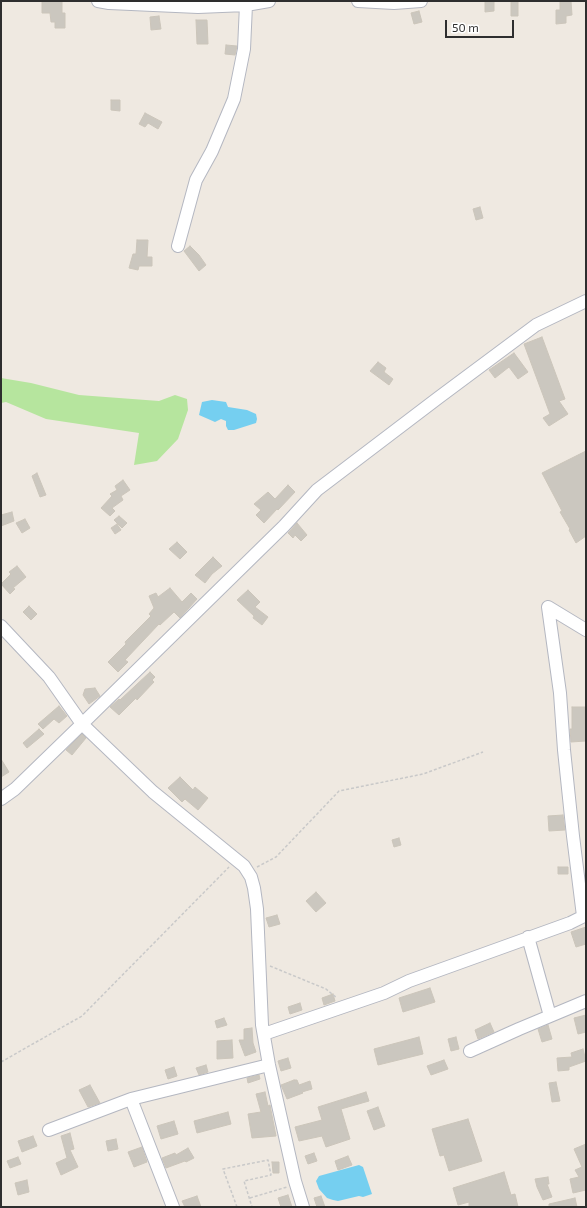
<!DOCTYPE html>
<html>
<head>
<meta charset="utf-8">
<style>
	body { margin:0 }
	#map { position:relative; width:587px; height:1208px; overflow:hidden; background:#efe9e1; font-family:"Exo 2",sans-serif }
	canvas { display:block }
	.frame { position:absolute; inset:0; border:2px solid #2e2e2e; pointer-events:none }
	.scale { position:absolute; left:445px; top:20px; width:69px; height:18px; box-sizing:border-box; border:2px solid #2e2e2e; border-top:0; padding-left:5px; font-size:12px; line-height:14px; white-space:nowrap; color:#2e2e2e; -webkit-text-stroke:3px #fff; paint-order:stroke }
</style>
</head>
<body>
<div id="map">
<canvas width="587" height="1208"></canvas>
<div class="frame"></div>
<div class="scale">50 m</div>
</div>
<script>
const c = document.querySelector('canvas').getContext('2d');
c.lineJoin = 'round';
function paint(path, color) { c.fillStyle = color; c.fill(path, 'evenodd'); }
const shape = rows => new Path2D(rows.map(r => 'M' + r).join(''));
function trace(path, color, width, dash) { c.strokeStyle = color; c.lineWidth = width; c.lineCap = dash ? 'butt' : 'round'; c.setLineDash(dash || []); c.stroke(path); }
paint(shape([
	[1,378,31,383,79,395,159,401,175,395,187,399,188,410,178,439,157,461,134,465,139,433,46,419,6,402,1,403]
]), '#b6e59e');
paint(shape([
	[212,400,226,402,228,407,247,410,256,414,257,419,256,423,234,430,228,430,226,426,226,421,221,419,215,422,199,415,202,402],
	[359,1165,363,1167,372,1194,363,1197,359,1196,338,1201,333,1200,327,1198,319,1189,316,1181,319,1176]
]), '#75cff0');
const building = shape([
	[42,1,62,1,62,13,65,13,65,28,55,28,55,22,51,22,50,13,42,13,42,1],
	[485,1,494,1,494,11,485,12,485,1],
	[511,1,518,1,518,16,511,16,511,1],
	[560,1,571,1,572,15,566,16,566,23,556,24,556,10,560,10,560,1],
	[419,11,422,22,414,24,411,13,419,11],
	[159,16,161,29,151,30,150,17,159,16],
	[196,20,207,20,208,44,197,44,196,20],
	[226,45,237,46,235,55,225,54,226,45],
	[111,100,120,100,120,111,111,110,111,100],
	[145,113,162,122,158,129,148,123,145,127,139,124,145,113],
	[480,207,483,218,476,220,473,209,480,207],
	[137,240,148,240,147,257,152,257,152,266,139,266,138,270,129,268,133,254,136,254,137,240],
	[190,246,199,255,206,265,199,271,184,251,190,246],
	[542,337,565,399,559,401,568,414,549,426,543,418,550,414,524,344,542,337],
	[514,353,528,372,518,379,509,367,495,378,489,370,514,353],
	[378,362,386,368,384,372,393,379,389,385,370,371,378,362],
	[586,451,586,536,576,543,569,530,570,529,560,512,562,511,542,473,586,451],
	[37,473,46,495,40,497,32,476,37,473],
	[123,480,130,490,121,496,123,500,112,508,115,511,110,516,101,508,112,496,110,494,117,490,115,486,123,480],
	[288,485,295,492,278,510,277,509,264,523,256,515,261,510,254,504,268,492,275,499,288,485],
	[12,512,14,521,1,526,1,515,12,512],
	[119,516,127,523,122,528,114,520,119,516],
	[25,519,30,528,22,533,16,523,25,519],
	[297,523,307,535,301,541,295,535,293,538,288,533,297,523],
	[117,524,121,530,115,534,111,528,117,524],
	[177,542,187,552,180,559,169,549,177,542],
	[213,557,222,566,212,574,205,583,195,575,213,557],
	[17,566,26,577,13,588,15,589,10,594,1,584,11,574,9,572,17,566],
	[170,588,182,602,191,593,197,599,180,618,174,612,160,625,159,624,125,660,128,662,118,672,108,662,126,644,125,642,151,616,149,614,154,608,149,596,156,593,158,597,170,588],
	[248,590,260,602,255,607,268,617,262,625,253,618,254,616,237,600,248,590],
	[29,606,37,614,31,620,23,612,29,606],
	[150,672,155,677,152,680,154,682,137,700,136,698,119,715,110,707,119,699,120,700,150,672],
	[95,688,100,696,89,704,83,695,85,689,95,688],
	[59,706,67,716,59,723,54,719,43,729,38,724,59,706],
	[572,707,585,707,586,741,571,742,570,729,572,729,572,707],
	[39,729,44,734,27,748,23,743,39,729],
	[82,734,86,738,72,755,66,750,82,734],
	[1,759,9,772,1,777,1,759],
	[180,777,193,790,195,787,208,798,198,810,185,799,182,802,168,788,180,777],
	[563,815,565,830,549,831,548,816,563,815],
	[399,838,401,845,394,847,392,840,399,838],
	[558,867,568,867,568,874,558,874,558,867],
	[316,892,326,903,316,912,306,901,316,892],
	[277,915,280,924,269,927,266,918,277,915],
	[586,927,586,944,576,947,571,932,586,927],
	[430,988,435,1002,403,1012,399,998,430,988],
	[333,994,335,1001,324,1005,322,998,333,994],
	[300,1003,302,1010,290,1014,288,1007,300,1003],
	[586,1015,586,1032,578,1034,574,1018,586,1015],
	[224,1018,227,1025,217,1028,215,1021,224,1018],
	[490,1023,494,1032,478,1039,475,1030,490,1023],
	[548,1025,552,1039,542,1042,538,1029,548,1025],
	[252,1028,253,1043,256,1052,245,1056,239,1040,244,1040,244,1029,252,1028],
	[419,1037,423,1054,378,1065,374,1049,419,1037],
	[456,1037,459,1049,451,1051,448,1039,456,1037],
	[232,1040,233,1058,217,1059,217,1041,232,1040],
	[583,1049,586,1061,569,1067,569,1070,558,1071,557,1058,572,1057,571,1053,583,1049],
	[288,1058,291,1068,281,1071,278,1061,288,1058],
	[444,1060,448,1069,431,1075,427,1066,444,1060],
	[206,1065,208,1072,199,1075,196,1068,206,1065],
	[174,1067,177,1076,168,1079,165,1070,174,1067],
	[259,1075,260,1079,248,1083,247,1078,259,1075],
	[294,1080,297,1080,299,1085,310,1081,312,1089,302,1092,303,1093,287,1099,281,1085,294,1080],
	[556,1082,560,1101,552,1102,549,1083,556,1082],
	[90,1085,100,1103,88,1107,79,1090,90,1085],
	[265,1092,268,1106,270,1105,276,1136,252,1138,248,1114,261,1112,256,1094,265,1092],
	[366,1092,369,1101,341,1109,350,1139,326,1147,322,1136,299,1141,295,1127,322,1120,318,1107,366,1092],
	[378,1107,385,1126,374,1130,367,1111,378,1107],
	[228,1112,231,1124,197,1133,194,1121,228,1112],
	[468,1119,482,1161,449,1171,444,1155,440,1156,432,1129,468,1119],
	[174,1121,178,1134,161,1139,157,1126,174,1121],
	[70,1133,74,1149,70,1150,78,1167,61,1175,56,1163,67,1158,61,1136,70,1133],
	[33,1136,37,1146,22,1152,18,1141,33,1136],
	[116,1139,118,1149,108,1151,106,1141,116,1139],
	[586,1144,586,1190,573,1193,570,1179,579,1177,575,1170,582,1167,574,1149,586,1144],
	[142,1147,147,1162,134,1167,128,1152,142,1147],
	[188,1148,194,1158,186,1162,185,1161,166,1168,162,1158,175,1153,176,1155,188,1148],
	[314,1153,317,1161,308,1164,305,1156,314,1153],
	[348,1156,352,1165,338,1170,335,1161,348,1156],
	[18,1157,21,1164,10,1168,7,1161,18,1157],
	[272,1162,279,1162,279,1173,273,1173,272,1162],
	[504,1172,511,1195,515,1194,518,1207,469,1207,469,1202,458,1205,453,1188,504,1172],
	[548,1177,549,1184,547,1184,552,1197,543,1200,537,1187,535,1179,548,1177],
	[27,1180,29,1192,18,1195,15,1183,27,1180],
	[288,1195,292,1207,281,1207,278,1198,288,1195],
	[197,1196,201,1207,185,1207,182,1201,197,1196],
	[321,1196,325,1207,317,1207,314,1198,321,1196],
	[575,1198,577,1207,549,1207,549,1204,575,1198]
]);
paint(building, '#cbc7bf');
trace(building, '#cbc5ba', 1);
const minor = shape([
	[98,1,109,3,198,7,246,5,269,1],
	[358,1,394,3,421,1],
	[178,246,196,180,212,151,234,99,244,49,246,5],
	[1,626,49,677,82,724,153,792,244,866,251,877,254,888,257,909,262,1025,269,1065,295,1181,303,1207],
	[1,799,15,789,82,724,284,526,317,490,438,398,536,325,586,301],
	[583,916,573,836,564,750,560,693,548,607,586,630],
	[528,937,550,1016],
	[264,1034,384,993,409,981,570,923,586,915],
	[470,1051,519,1029,586,1001],
	[131,1099,173,1207],
	[49,1130,131,1099,269,1065]
]);
trace(minor, '#b4b7c1', 14);
trace(shape([
	[257,867,276,857,339,791,423,774,483,752],
	[270,966,326,989,337,998],
	[1,1062,82,1016,229,867],
	[250,1198,287,1187],
	[237,1207,223,1169,268,1160,271,1175,244,1181,252,1207]
]), '#c9c9c9', 1.5, [3, 2]);
trace(minor, '#fff', 12);
</script>
</body>
</html>
